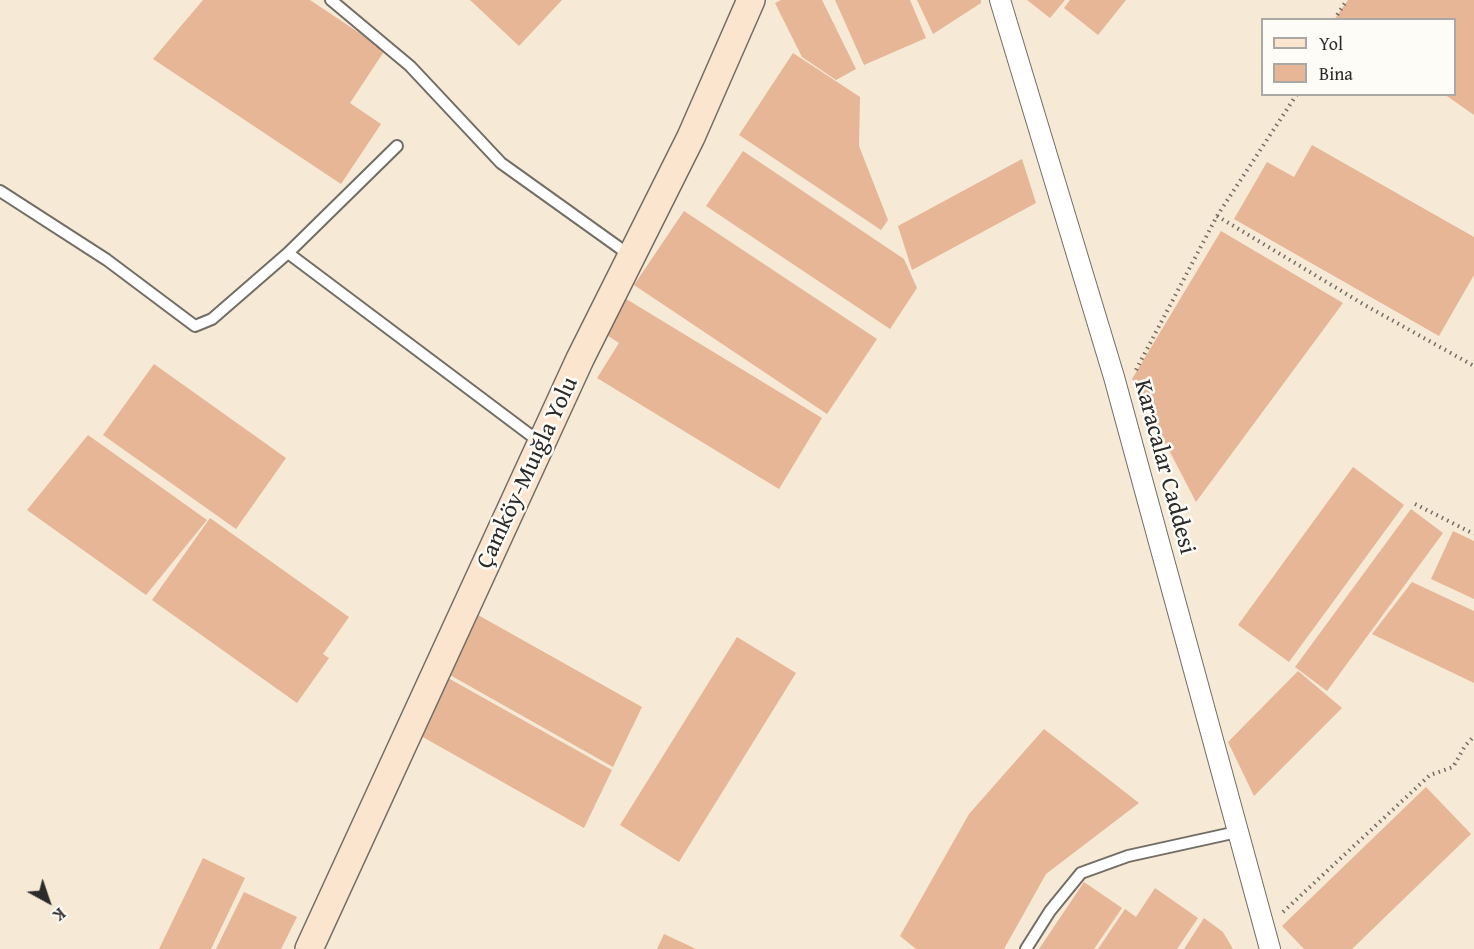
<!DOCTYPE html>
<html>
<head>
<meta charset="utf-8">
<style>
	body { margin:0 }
	#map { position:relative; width:1474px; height:949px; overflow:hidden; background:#f6e9d5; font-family:"Gentium Book Plus",serif }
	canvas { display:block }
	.legend { position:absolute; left:1261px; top:18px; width:195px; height:78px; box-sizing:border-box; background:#fdfcf7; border:2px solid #a9a8a5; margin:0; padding:8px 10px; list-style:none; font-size:18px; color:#2b2b2b }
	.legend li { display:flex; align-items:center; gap:12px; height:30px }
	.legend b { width:30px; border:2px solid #a9a8a5 }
	.north { position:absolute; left:18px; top:871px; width:60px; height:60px; -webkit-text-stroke:4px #fdfcf7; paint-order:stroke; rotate:140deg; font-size:16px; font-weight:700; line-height:24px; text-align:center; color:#2b2b2b }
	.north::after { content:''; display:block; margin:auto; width:21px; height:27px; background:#2b2b2b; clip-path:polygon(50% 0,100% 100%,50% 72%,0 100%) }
</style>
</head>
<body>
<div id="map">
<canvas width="1474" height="949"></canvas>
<ul class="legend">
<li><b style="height:8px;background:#fbe5cf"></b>Yol</li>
<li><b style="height:16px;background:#e6b697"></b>Bina</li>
</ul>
<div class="north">K</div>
</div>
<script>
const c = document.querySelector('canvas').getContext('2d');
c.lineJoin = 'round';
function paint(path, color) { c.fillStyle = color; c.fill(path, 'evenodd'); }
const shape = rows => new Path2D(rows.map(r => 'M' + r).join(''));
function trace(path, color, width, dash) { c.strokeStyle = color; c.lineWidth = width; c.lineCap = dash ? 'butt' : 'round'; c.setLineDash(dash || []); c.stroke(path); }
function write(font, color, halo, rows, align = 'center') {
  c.font = font + ' "Gentium Book Plus",serif'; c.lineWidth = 5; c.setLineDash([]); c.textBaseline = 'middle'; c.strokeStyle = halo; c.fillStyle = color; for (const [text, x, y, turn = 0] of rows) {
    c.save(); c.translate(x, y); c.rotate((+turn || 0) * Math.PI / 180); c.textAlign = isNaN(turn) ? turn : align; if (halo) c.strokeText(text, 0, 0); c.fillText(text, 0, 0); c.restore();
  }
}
paint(shape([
	[203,0,310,0,385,50,350,103,381,124,341,184,153,59],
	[470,0,562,0,519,46],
	[781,0,822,0,856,69,836,80,802,57,775,3],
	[835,0,910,0,926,38,864,65],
	[917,0,981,0,981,3,933,34],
	[1027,0,1065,0,1050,18],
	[1070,0,1126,0,1098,35,1064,8],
	[1348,0,1474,0,1474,115,1444,94,1454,94,1454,20,1334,20],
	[793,53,860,97,859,146,888,220,881,230,739,135],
	[1312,145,1474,237,1474,275,1439,336,1234,219,1267,162,1294,177],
	[743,151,904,259,917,288,890,329,706,206],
	[1022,159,1036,203,912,270,898,226],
	[684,211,877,339,827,414,634,285],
	[1221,231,1343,303,1196,502,1132,379],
	[623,297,822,418,779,489,597,378,619,343,602,332],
	[154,364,286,458,236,529,103,435],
	[88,435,207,520,146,595,27,510],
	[1353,467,1404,505,1289,662,1238,625],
	[1411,509,1443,533,1327,691,1295,667],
	[210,518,349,617,323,654,329,658,297,703,152,600],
	[1453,531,1474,541,1474,599,1431,579],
	[1412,582,1474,611,1474,683,1372,634],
	[478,615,642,707,613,767,450,675],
	[737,637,796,673,679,862,620,825],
	[1298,671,1342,708,1254,796,1228,742],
	[448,678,612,770,584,828,421,736],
	[1044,729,1139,803,1046,874,1004,949,916,949,900,936,969,814],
	[1426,787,1471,834,1352,949,1304,949,1282,926],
	[203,858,245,878,211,949,159,949],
	[1084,882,1122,908,1094,949,1039,949],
	[1155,888,1198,918,1177,949,1098,949,1125,909,1136,917],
	[244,892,297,917,281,949,216,949],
	[1204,918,1223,932,1233,949,1184,949],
	[664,934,696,949,657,949]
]), '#e6b697');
const lane = shape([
	[331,0,410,66,501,163,631,256],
	[0,191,107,260,195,326,212,319,288,253,397,146],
	[288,253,541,443],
	[1026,949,1050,911,1081,873,1128,856,1237,832]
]);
const street = shape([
	[1000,0,1114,377,1270,949]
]);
const secondary = shape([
	[309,949,580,359,691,137,751,0]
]);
trace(lane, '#726e66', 14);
trace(street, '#726e66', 22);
trace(secondary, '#726e66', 30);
trace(shape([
	[1334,20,1347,0],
	[1217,216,1363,304,1474,366],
	[1136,370,1217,216,1297,94],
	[1415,504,1474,534],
	[1283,912,1430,775,1453,767,1465,746,1474,736]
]), '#726e66', 4, [1.5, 4.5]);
trace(lane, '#fff', 10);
trace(street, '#fff', 20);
trace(secondary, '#fbe5cf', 27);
write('24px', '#2b2b2b', '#fdfcf7', [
	["Karacalar Caddesi",1164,467,75],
	["Çamköy-Muığla Yolu",528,473,-65]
]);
</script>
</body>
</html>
